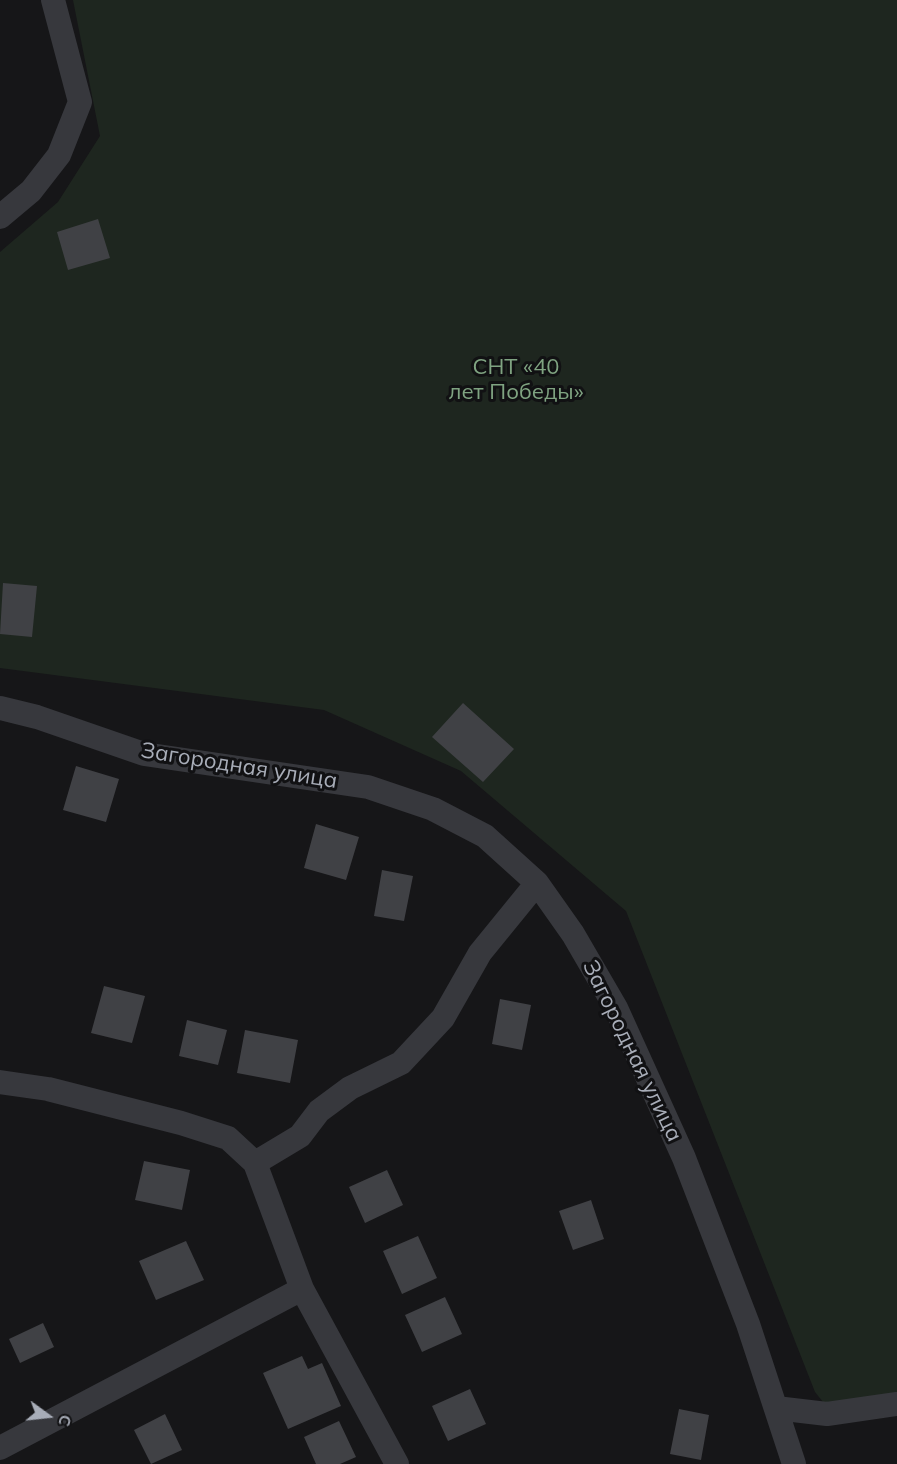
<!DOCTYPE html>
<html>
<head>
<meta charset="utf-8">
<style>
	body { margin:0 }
	#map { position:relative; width:897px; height:1464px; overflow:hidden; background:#161618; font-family:Mulish,sans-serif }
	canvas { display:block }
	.north { position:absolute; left:18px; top:1386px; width:60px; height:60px; -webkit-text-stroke:4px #111113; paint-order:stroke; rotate:105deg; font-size:16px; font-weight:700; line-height:24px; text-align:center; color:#a8adb8 }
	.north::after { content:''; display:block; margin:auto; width:21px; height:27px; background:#a8adb8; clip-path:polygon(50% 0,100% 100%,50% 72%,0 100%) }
</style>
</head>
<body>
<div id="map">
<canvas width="897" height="1464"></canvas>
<div class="north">С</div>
</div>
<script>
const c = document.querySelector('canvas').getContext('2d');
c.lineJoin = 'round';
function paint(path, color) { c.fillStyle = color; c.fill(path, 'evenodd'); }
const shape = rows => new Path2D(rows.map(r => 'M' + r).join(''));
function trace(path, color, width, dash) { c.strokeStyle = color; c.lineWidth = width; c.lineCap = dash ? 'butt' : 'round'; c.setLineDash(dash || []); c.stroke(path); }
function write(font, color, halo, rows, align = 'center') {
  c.font = font + ' Mulish,sans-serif'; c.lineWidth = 6; c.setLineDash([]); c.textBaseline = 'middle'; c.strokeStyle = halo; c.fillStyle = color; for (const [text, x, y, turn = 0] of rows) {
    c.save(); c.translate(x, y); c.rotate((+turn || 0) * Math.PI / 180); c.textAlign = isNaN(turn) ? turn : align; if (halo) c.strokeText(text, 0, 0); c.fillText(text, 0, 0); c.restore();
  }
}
paint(shape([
	[73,0,897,0,897,1395,869,1403,823,1402,815,1392,626,911,461,771,324,710,0,668,0,252,58,202,100,136]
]), '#1e261f');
paint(shape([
	[98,219,110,258,68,270,57,232],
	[3,583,37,586,32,637,0,634],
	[463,703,514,749,483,782,432,737],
	[76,766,119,779,106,822,63,810],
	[316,824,359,837,346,880,304,868],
	[382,870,413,876,404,921,374,916],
	[104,986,145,996,132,1043,91,1033],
	[500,999,531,1005,522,1050,492,1044],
	[187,1020,227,1030,218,1065,179,1056],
	[245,1030,298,1040,290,1083,237,1073],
	[144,1161,190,1170,182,1210,135,1200],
	[387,1170,403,1205,365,1223,349,1187],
	[591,1200,604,1239,573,1250,559,1211],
	[418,1236,437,1278,402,1294,383,1251],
	[186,1241,204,1280,156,1300,139,1261],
	[445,1297,462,1334,422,1352,405,1315],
	[43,1323,54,1347,20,1363,9,1339],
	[302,1356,308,1369,322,1363,341,1406,288,1429,263,1373],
	[470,1389,486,1424,448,1441,432,1406],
	[679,1409,709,1415,701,1460,670,1454],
	[165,1414,182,1450,151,1464,134,1430],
	[339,1421,356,1457,340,1464,316,1464,304,1437]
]), '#404145');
trace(shape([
	[0,217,31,191,59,155,80,102,53,0],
	[0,708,37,717,144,754,368,787,433,809,485,836,537,883,573,934,616,1008,684,1158,748,1324,794,1464],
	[0,1082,48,1089,181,1123,228,1138,255,1163,302,1289,397,1464],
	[255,1163,300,1136,319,1111,350,1088,401,1063,443,1018,480,953,537,883],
	[776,1408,827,1414,897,1404],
	[0,1448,302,1289]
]), '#37383d', 24);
write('22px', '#7fa381', '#111113', [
	["СНТ «40",516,367],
	["лет Победы»",516,392]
]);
write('22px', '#a8adb8', '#111113', [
	["Загородная улица",239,766,9],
	["Загородная улица",632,1051,64]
]);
</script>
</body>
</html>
